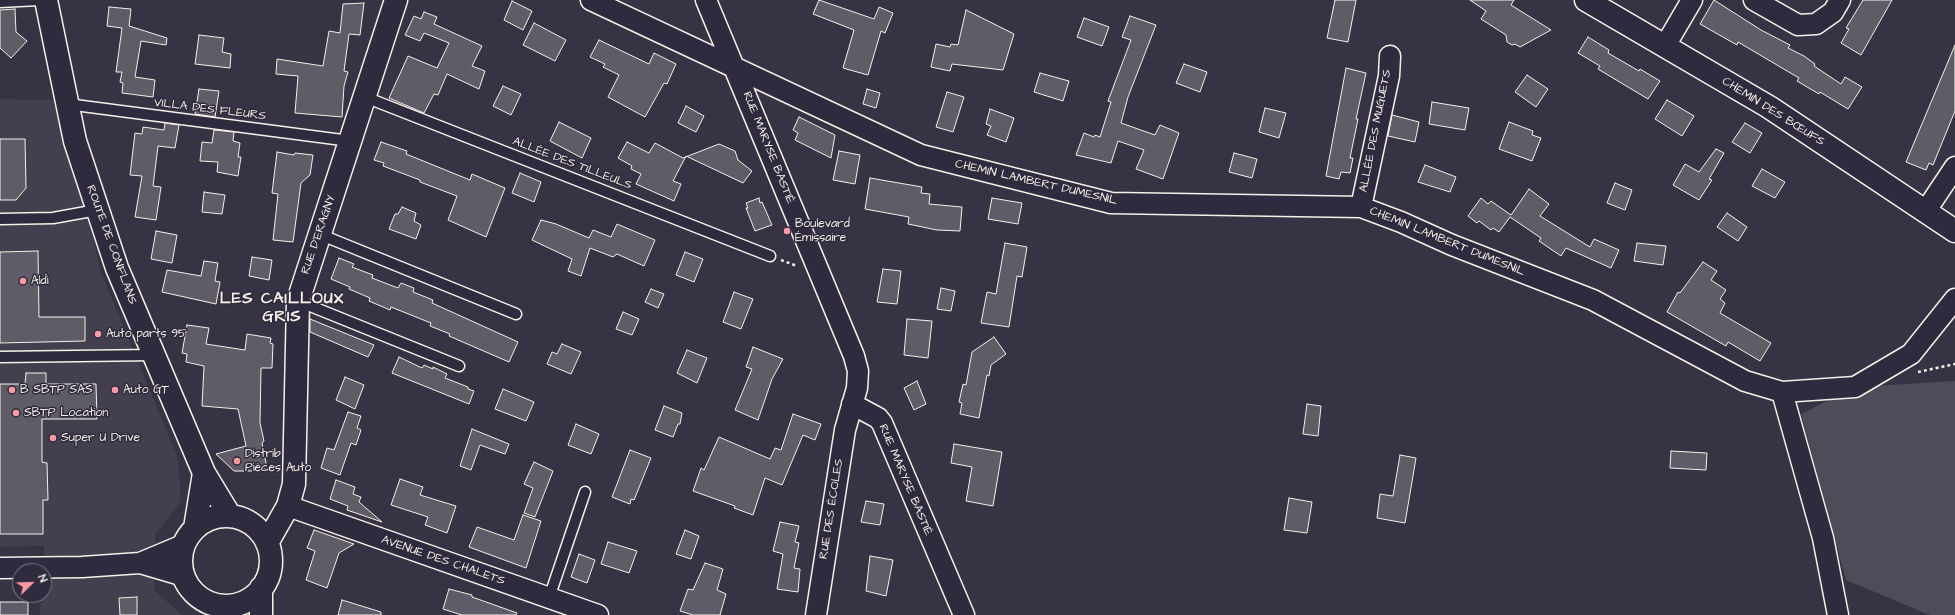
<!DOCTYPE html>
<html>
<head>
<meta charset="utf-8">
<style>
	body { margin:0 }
	#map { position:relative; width:1955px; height:615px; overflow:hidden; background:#373244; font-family:"Architects Daughter",sans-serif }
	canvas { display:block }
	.north { position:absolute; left:12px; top:563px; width:40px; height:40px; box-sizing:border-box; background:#2f2a3d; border:1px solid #7e7a81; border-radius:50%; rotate:67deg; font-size:11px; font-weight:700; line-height:16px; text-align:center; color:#f4f1e8 }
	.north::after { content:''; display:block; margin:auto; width:14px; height:18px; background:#ff9aa2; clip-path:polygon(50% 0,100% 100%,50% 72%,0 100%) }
</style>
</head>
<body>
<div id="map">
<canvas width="1955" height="615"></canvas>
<div class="north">N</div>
</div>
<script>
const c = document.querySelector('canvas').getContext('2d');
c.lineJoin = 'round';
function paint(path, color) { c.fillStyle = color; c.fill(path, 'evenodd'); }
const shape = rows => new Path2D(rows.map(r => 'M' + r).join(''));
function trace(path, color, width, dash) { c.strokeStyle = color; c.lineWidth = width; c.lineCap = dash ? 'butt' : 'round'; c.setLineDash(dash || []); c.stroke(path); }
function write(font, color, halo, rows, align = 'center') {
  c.font = font + ' "Architects Daughter",sans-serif'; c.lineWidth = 3; c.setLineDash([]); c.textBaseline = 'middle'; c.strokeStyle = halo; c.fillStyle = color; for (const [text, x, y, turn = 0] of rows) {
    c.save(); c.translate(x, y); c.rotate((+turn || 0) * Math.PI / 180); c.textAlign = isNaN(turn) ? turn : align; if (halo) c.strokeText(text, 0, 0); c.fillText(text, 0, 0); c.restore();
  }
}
paint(shape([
	[0,99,56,100,67,154,95,242,100,270,178,458,181,501,155,535,154,590,182,615,40,615,41,595,44,595,44,571,42,571,44,546,0,547]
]), '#433f4e');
paint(shape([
	[1955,381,1955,615,1930,615,1846,580,1801,414,1855,387]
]), '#504b59');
const building = shape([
	[819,0,874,19,879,7,893,13,885,33,881,31,868,75,843,68,854,30,813,14,819,0],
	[1335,0,1356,0,1348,42,1327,38,1335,0],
	[1470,0,1514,0,1511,5,1551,30,1520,47,1515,44,1512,45,1507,42,1506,35,1481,19,1486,11,1470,0],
	[1714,0,1761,30,1790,45,1788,48,1804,56,1815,64,1814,66,1841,84,1845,77,1862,87,1848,109,1820,92,1819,94,1797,81,1799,78,1738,42,1737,45,1700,24,1714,0],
	[1863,0,1892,0,1861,55,1841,43,1849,29,1846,28,1863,0],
	[512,1,532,11,523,30,504,20,512,1],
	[364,3,360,35,349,34,344,71,348,72,344,86,342,117,295,113,298,76,276,74,277,59,323,66,329,31,340,33,343,4,364,3],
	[109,7,131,9,129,26,167,38,166,45,141,41,135,77,155,80,153,97,122,93,123,83,120,82,122,72,116,72,122,28,107,26,109,7],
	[15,9,16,32,27,41,11,58,0,48,0,10,15,9],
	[966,10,1014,34,1003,70,952,64,950,71,931,67,936,44,950,47,951,44,958,45,966,10],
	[424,12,437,17,434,24,482,46,472,66,485,71,479,89,447,74,438,95,434,94,424,113,389,98,408,56,437,68,449,43,424,33,420,41,405,35,414,16,421,19,424,12],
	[1130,16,1156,25,1128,97,1121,123,1155,135,1160,125,1179,133,1163,179,1136,169,1144,150,1118,141,1111,163,1076,155,1084,133,1094,137,1095,135,1100,137,1111,102,1108,101,1131,40,1122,37,1130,16],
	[1084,18,1109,27,1102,46,1077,37,1084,18],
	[534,23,566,40,555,61,523,45,534,23],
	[199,35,224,38,222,52,231,54,230,68,195,64,199,35],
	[1588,37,1609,50,1608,53,1639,71,1640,69,1660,81,1648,99,1598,69,1600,66,1578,53,1588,37],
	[599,40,649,64,654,53,676,64,667,84,664,83,645,117,608,97,619,75,603,67,605,64,590,57,599,40],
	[1955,45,1955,111,1933,165,1929,163,1926,170,1906,162,1955,45],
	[1184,64,1207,72,1200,92,1176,83,1184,64],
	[1346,68,1366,73,1356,119,1358,119,1350,158,1353,158,1350,173,1341,172,1339,179,1326,176,1346,68],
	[1040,73,1069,81,1063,101,1034,92,1040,73],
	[1527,75,1548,89,1536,107,1515,92,1527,75],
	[503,86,521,94,511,115,493,106,503,86],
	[199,89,219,91,215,117,195,114,199,89],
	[867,89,880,93,876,108,863,104,867,89],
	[947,92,964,97,953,132,936,127,947,92],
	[1667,100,1694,116,1682,136,1655,119,1667,100],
	[1432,102,1469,108,1465,130,1429,124,1432,102],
	[686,106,704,116,696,132,678,123,686,106],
	[1265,108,1286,113,1279,138,1259,132,1265,108],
	[990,109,1014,118,1006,142,987,135,991,126,986,124,990,109],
	[1392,115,1419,122,1415,142,1388,136,1392,115],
	[799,117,835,135,831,158,795,140,798,133,793,130,799,117],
	[559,122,591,138,582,158,550,141,559,122],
	[1509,122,1533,131,1532,135,1541,138,1532,161,1499,149,1509,122],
	[165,123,179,125,175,148,158,146,153,186,161,187,156,220,135,217,142,176,130,175,135,133,142,134,143,127,164,130,165,123],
	[1745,123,1762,133,1750,153,1732,142,1745,123],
	[214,130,234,132,233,141,240,143,238,157,241,157,238,176,217,172,218,162,200,161,202,142,212,143,214,130],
	[0,139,25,139,26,188,16,200,0,200,0,139],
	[381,142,407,151,406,154,470,180,472,174,505,188,486,237,448,220,457,196,420,182,420,180,383,166,384,163,374,160,381,142],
	[627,142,649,153,655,143,683,158,719,144,735,151,738,160,752,171,743,183,686,156,673,181,681,184,674,201,636,184,641,174,631,169,632,166,618,158,627,142],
	[1716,149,1724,153,1709,179,1712,180,1699,200,1673,185,1685,164,1699,172,1716,149],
	[839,151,860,155,855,184,833,180,839,151],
	[277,152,294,155,295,153,313,155,310,175,301,183,293,242,273,240,278,194,272,193,277,152],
	[1234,153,1257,159,1252,178,1229,172,1234,153],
	[1425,165,1456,177,1450,192,1418,182,1425,165],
	[1762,169,1785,182,1775,198,1752,186,1762,169],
	[520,173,541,182,534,202,512,193,520,173],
	[870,178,922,187,921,193,930,194,929,204,962,207,960,231,937,230,908,224,909,217,865,209,870,178],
	[1615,183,1632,190,1625,210,1607,203,1615,183],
	[1529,189,1549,204,1540,216,1590,247,1594,239,1619,250,1611,268,1566,248,1561,256,1539,241,1541,238,1510,217,1499,232,1493,228,1491,230,1479,221,1477,223,1468,216,1481,198,1488,204,1491,201,1511,215,1529,189],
	[204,192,225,195,222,214,202,212,204,192],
	[759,198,760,203,762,202,772,225,755,231,746,208,748,208,746,203,759,198],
	[992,198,1022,203,1018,224,988,219,992,198],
	[402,207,416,213,414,221,421,225,416,239,389,229,395,214,398,214,402,207],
	[1727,213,1747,227,1738,241,1717,227,1727,213],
	[541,220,556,224,589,238,593,230,611,237,617,224,655,240,644,266,617,254,613,257,590,248,581,276,568,271,572,259,532,240,541,220],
	[156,231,177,235,172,263,151,259,156,231],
	[1005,243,1027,247,1022,277,1017,276,1009,327,981,323,987,292,996,294,1005,243],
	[1637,243,1666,246,1663,265,1634,261,1637,243],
	[38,251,39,317,85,317,85,341,0,343,0,252,38,251],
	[685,252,703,259,694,282,676,275,685,252],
	[252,257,272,260,269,280,249,276,252,257],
	[339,258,354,264,352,267,373,275,372,278,398,288,401,283,414,288,413,292,433,300,432,303,518,342,509,362,449,336,450,334,430,326,431,323,391,307,390,310,369,301,370,298,349,289,350,287,331,279,339,258],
	[204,261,218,263,215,281,220,282,216,304,162,292,167,270,201,276,204,261],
	[1703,262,1717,271,1711,280,1726,290,1720,299,1725,303,1720,313,1771,343,1760,361,1728,342,1726,346,1667,312,1678,292,1680,293,1703,262],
	[883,269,901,271,897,304,877,302,883,269],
	[941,288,955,291,951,311,937,309,941,288],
	[651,289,664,294,658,308,645,302,651,289],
	[734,292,753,299,741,329,723,322,734,292],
	[623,312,639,319,632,335,616,329,623,312],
	[310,319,374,345,368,357,310,332,310,319],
	[907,319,932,321,928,358,904,355,907,319],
	[187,325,209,328,206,344,245,350,247,334,271,338,270,343,273,344,272,368,261,368,260,423,264,441,262,443,267,468,251,471,234,471,216,454,246,446,238,409,202,406,204,366,186,362,187,354,182,353,187,325],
	[994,337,1006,354,991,365,989,376,987,375,979,418,960,414,962,403,959,402,963,384,966,385,972,352,994,337],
	[562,344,581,352,571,374,547,364,552,352,557,354,562,344],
	[753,347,783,359,772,379,758,420,735,410,752,369,746,367,753,347],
	[687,350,707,358,697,383,677,373,687,350],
	[399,357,422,368,424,365,433,369,433,367,447,374,445,378,468,387,468,389,474,391,469,404,392,373,399,357],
	[26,373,46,373,46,384,96,384,97,419,42,419,42,462,47,463,48,500,43,500,43,534,0,534,0,384,25,384,26,373],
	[345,377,364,385,355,409,336,400,345,377],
	[917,381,926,404,914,410,904,388,917,381],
	[503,389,534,402,526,421,495,409,503,389],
	[1307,404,1321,406,1318,436,1303,434,1307,404],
	[664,406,682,413,680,424,678,424,673,437,655,430,664,406],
	[348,412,361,416,357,428,361,430,356,445,351,443,340,475,321,468,327,448,334,450,348,412],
	[793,414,821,424,815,440,803,435,782,485,765,478,753,515,734,508,735,506,693,491,701,468,704,470,719,437,770,459,775,448,781,450,793,414],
	[576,424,599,434,591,454,568,445,576,424],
	[472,429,509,444,505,454,480,445,471,470,460,466,472,429],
	[954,444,1002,452,993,506,966,501,972,467,951,463,954,444],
	[630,450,651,458,634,500,631,499,630,504,612,497,630,450],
	[1671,451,1707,453,1706,470,1670,468,1671,451],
	[1400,455,1416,458,1405,523,1377,518,1380,494,1393,496,1400,455],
	[534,462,553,471,535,517,524,513,533,488,524,484,534,462],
	[400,479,423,487,420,495,456,506,447,533,425,525,428,517,391,505,400,479],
	[336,480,355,487,353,494,361,497,359,502,382,522,347,510,348,506,330,499,336,480],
	[1289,498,1312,502,1307,533,1284,530,1289,498],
	[866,501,884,504,880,525,861,522,866,501],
	[523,515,541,521,526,568,469,547,477,527,514,540,523,515],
	[780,522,799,526,795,542,799,543,794,568,800,569,798,592,777,589,783,554,773,551,780,522],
	[314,530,354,544,339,553,327,588,306,580,315,551,307,548,314,530],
	[685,530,699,536,691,559,676,554,685,530],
	[608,542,637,551,629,573,601,564,608,542],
	[579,554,595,560,587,583,571,577,579,554],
	[870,556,893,560,886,596,866,591,870,556],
	[705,563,723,569,717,590,726,594,720,615,693,615,680,611,688,589,693,590,705,563],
	[449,589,472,595,472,597,517,613,516,615,462,615,443,609,449,589],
	[137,597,137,615,120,615,119,598,137,597],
	[342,600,381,612,381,615,338,615,342,600],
	[0,602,28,602,28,615,0,615,0,602]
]);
paint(building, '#5f5c67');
trace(building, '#f4f1e8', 1);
const service = shape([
	[0,2,39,0],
	[365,97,770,256],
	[67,104,350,141],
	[0,219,53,218,97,210],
	[319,234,516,314],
	[298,301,459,366],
	[0,357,154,355],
	[549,598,585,492]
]);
const minor = shape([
	[591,0,921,155,1111,203,1361,207,1401,222,1452,245,1593,300,1745,381,1782,392,1855,387,1911,354,1955,299],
	[706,0,854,356,858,371,857,388,845,430,816,615],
	[1754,0,1798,25,1816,24,1833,12,1840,0],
	[1665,46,1692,0],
	[1361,207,1389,76,1390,56],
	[1925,212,1955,167],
	[1782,392,1823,538,1838,615],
	[852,404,878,418,882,423,964,615],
	[288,506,598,615],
	[140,563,184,576],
	[0,568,82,567,140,563,183,545]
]);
const tertiary = shape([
	[1586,0,1769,107,1955,231]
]);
const secondary = shape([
	[46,0,75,141,117,268,204,473,230,516],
	'181 561a45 45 0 1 1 90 0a45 45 0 1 1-90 0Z',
	[195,528,204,473],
	[267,543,288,506,294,484,298,301,396,0],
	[261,615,261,588]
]);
trace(service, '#f4f1e8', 13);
trace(minor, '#f4f1e8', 23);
trace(tertiary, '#f4f1e8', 25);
trace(secondary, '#f4f1e8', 25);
trace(shape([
	[781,260,797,266],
	[1918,372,1955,364]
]), '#f4f1e8', 2.5, [3, 3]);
trace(service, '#2f2a3d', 10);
trace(minor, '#2f2a3d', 20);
trace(tertiary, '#2f2a3d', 22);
trace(secondary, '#2f2a3d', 22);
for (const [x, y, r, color] of [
	[787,231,4,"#ff9aa2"],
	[23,281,4,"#ff9aa2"],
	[98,334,4,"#ff9aa2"],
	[12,390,4,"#ff9aa2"],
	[115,390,4,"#ff9aa2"],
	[16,413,4,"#ff9aa2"],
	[53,438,4,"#ff9aa2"],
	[237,461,4,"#ff9aa2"]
]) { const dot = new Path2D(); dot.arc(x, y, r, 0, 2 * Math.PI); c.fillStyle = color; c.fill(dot); trace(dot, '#2f2a3d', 1.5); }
write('12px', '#f4f1e8', '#2f2a3d', [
	["VILLA DES FLEURS",210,110,7],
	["CHEMIN DES BŒUFS",1773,112,32],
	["ALLÉE DES MUGUETS",1376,131,-79],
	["RUE MARYSE BASTIÉ",768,148,68],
	["ALLÉE DES TILLEULS",572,164,21],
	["CHEMIN LAMBERT DUMESNIL",1036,183,13],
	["RUE D'ERAGNY",319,235,-71],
	["CHEMIN LAMBERT DUMESNIL",1447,242,22],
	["ROUTE DE CONFLANS",111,245,70],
	["RUE MARYSE BASTIÉ",905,480,67],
	["RUE DES ÉCOLES",832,509,-81],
	["AVENUE DES CHALETS",443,561,19]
]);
write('12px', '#f4f1e8', '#2f2a3d', [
	["Boulevard",795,224],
	["Émissaire",795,238],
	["Aldi",31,281],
	["Auto parts 95",106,334],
	["B SBTP SAS",20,390],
	["Auto GT",123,390],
	["SBTP Location",24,413],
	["Super U Drive",61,438],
	["Distrib",245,454],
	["Pièces Auto",245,468]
], 'left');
c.letterSpacing = '1px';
write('bold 16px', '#f4f1e8', '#2f2a3d', [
	["LES CAILLOUX",282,300],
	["GRIS",282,318]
]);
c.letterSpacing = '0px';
</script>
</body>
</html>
